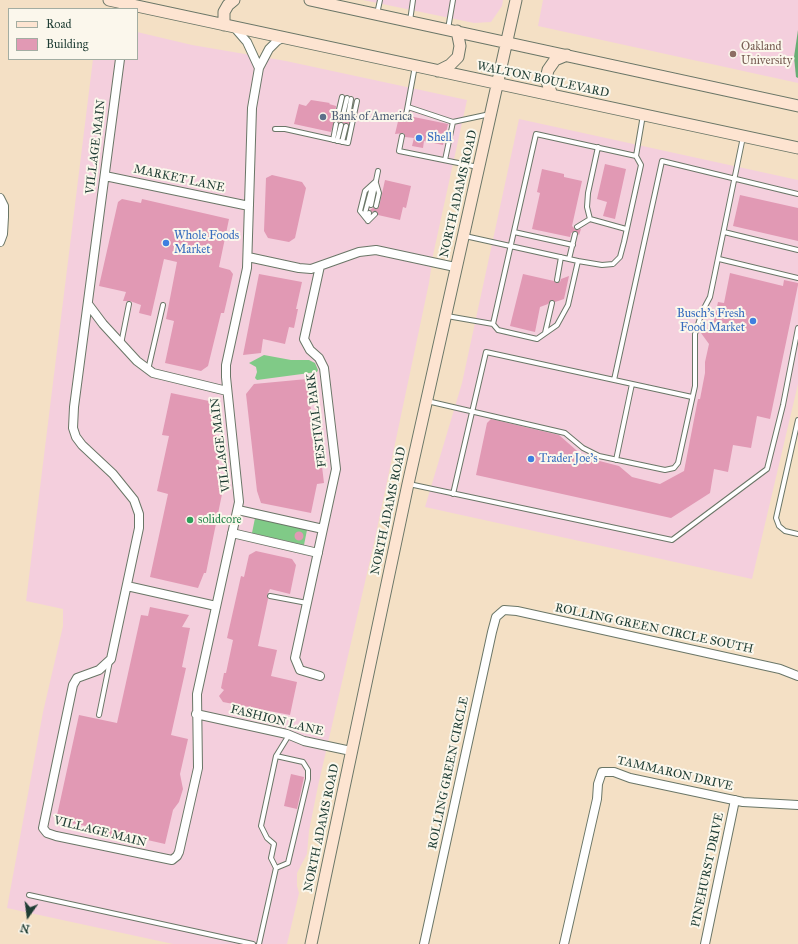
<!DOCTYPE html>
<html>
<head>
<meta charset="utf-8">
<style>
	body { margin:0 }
	#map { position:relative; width:798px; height:944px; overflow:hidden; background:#f4e0c5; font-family:"IM FELL Great Primer",serif }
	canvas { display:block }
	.legend { position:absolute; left:8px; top:8px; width:130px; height:52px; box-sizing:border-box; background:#fbf7ec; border:1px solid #a3ada2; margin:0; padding:5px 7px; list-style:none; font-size:12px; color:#1f3d34 }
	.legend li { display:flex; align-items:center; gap:8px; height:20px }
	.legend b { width:20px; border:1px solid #a3ada2 }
	.north { position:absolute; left:8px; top:896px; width:40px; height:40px; -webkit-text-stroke:3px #fbf7ec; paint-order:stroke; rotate:194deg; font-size:11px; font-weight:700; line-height:16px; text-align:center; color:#1f3d34 }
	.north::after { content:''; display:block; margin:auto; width:14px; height:18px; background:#1f3d34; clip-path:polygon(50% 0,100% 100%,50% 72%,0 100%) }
</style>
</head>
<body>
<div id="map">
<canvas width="798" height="944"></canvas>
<ul class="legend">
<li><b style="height:5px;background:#fde4d1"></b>Road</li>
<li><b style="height:11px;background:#e199b4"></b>Building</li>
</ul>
<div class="north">N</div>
</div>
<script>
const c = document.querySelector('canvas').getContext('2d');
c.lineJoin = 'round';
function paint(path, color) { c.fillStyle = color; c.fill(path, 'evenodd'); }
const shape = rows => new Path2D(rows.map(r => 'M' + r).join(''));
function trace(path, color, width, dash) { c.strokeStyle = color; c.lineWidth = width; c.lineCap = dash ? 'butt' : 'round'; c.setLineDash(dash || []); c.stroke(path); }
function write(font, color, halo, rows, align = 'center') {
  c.font = font + ' "IM FELL Great Primer",serif'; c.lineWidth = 4; c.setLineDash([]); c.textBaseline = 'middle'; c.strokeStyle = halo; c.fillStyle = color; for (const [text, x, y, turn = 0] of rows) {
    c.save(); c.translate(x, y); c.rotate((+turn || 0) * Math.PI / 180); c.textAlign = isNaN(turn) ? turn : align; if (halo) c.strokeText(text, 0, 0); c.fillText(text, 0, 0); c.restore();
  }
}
paint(shape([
	[363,0,503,0,502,6,491,22,474,23],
	[543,0,798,0,798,83,538,26],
	[137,32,192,45,286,61,467,100,433,255,429,283,374,543,318,786,309,831,307,854,297,873,297,886,299,893,287,944,173,944,7,908,43,712,63,626,63,609,26,601,93,59,137,59],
	[519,119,798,180,798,384,752,579,425,507,462,383]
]), '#f4cfdd');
paint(shape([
	[264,355,291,360,309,360,315,363,318,370,317,372,257,380,255,378,257,372,256,367,249,363],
	[255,518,307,530,304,545,252,533]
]), '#80ca87');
paint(shape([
	[798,30,798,78,796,77,794,57]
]), '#68ae74');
paint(shape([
	[311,100,330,103,329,104,336,106,335,116,350,119,349,124,334,121,331,132,294,124,299,104,306,106],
	[400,113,403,114,405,118,409,116,448,124,443,145,424,141,423,148,412,146,414,138,405,137,404,133,395,134],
	[605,164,626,169,615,219,603,216,607,202,597,199],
	[542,169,564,174,564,177,582,181,572,226,576,230,581,229,579,235,575,231,571,233,570,237,532,229,540,193,537,192],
	[272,175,302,182,306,188,295,238,289,242,268,238,264,231,266,178],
	[385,180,411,186,406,208,403,207,400,220,378,215,376,211,372,212,370,210,373,208,377,209,379,207],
	[740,195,798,208,798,241,733,226],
	[122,199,141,203,142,199,229,219,219,267,230,270,233,274,224,313,221,313,208,366,201,371,165,363,174,321,166,319,177,262,164,259,151,316,139,313,141,305,130,301,123,301,126,292,99,286,118,202],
	[730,273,783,286,784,280,798,283,798,285,770,419,757,416,751,448,733,445,728,472,714,469,710,493,671,518,476,475,487,423,491,419,559,435,584,457,619,466,632,477,660,484,684,471,698,399,700,399,705,373,705,362,709,344,701,333,713,325,718,302,724,303],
	[259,274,302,282,296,309,298,309,294,328,289,327,285,344,263,339,261,353,243,355],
	[523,274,554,281,557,283,560,282,561,279,569,276,564,299,555,302,551,300,548,304,540,307,535,332,510,326],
	[307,379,314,434,318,433,324,483,317,484,311,513,261,503,257,491,246,394,254,384],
	[171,393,209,401,213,406,222,494,206,573,204,573,198,588,150,577,168,494,157,491,169,436,162,435],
	'294.5 536a4.5 4.5 0 1 1 9 0a4.5 4.5 0 1 1-9 0Z',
	[256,551,292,559,296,565,290,594,270,589,267,595,268,599,258,646,277,650,271,676,297,682,290,715,223,702,219,696,224,690,221,688,224,673,226,673,233,640,227,638,241,576,244,577,249,555],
	[150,607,189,615,182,627,190,628,182,667,186,668,171,735,188,739,180,774,183,789,179,802,173,810,165,844,121,834,117,837,102,837,90,831,86,826,56,820,79,715,117,723,141,615,148,616],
	[291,774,304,777,297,809,284,806]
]), '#e199b4');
const lane = shape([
	[377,14,380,0],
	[410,21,413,0],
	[448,29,453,0],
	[408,107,453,122,490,114],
	[338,114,342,97],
	[343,115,347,98],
	[406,115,415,66],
	[348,116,351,99],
	[275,129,285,129,348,143,357,101],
	[402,136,399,151,478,167],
	[333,140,336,124],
	[337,141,341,125],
	[342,142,346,126],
	[598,147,588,193,587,207,590,219,626,229],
	[445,160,453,122],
	[371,205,378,171],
	[376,206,379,193,376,183],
	[367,218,365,213,372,187],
	[368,221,360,211,365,191,376,181],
	[368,221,375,214],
	[368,221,369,213],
	[577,227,590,219],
	[514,232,573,245],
	[724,232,798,250],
	[465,236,578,261,602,265,613,264,620,257,624,242,641,165,636,156,643,115],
	[569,259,575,234],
	[719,259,798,278],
	[557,280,561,257],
	[447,316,493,324,498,330,537,339,557,325,568,305,578,261],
	[493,324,536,134,636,156],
	[545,333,552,303],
	[121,344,129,304],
	[148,370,163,305],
	[614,380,662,161,798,194],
	[427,401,565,433,583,448,599,456,665,470,674,468,678,463,695,386,695,334,702,312,710,297,743,137],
	[798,420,776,518,779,526,785,531,798,534],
	[616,460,632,384],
	[409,484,672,540,767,469,783,405,798,328],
	[453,494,486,352,692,397],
	[270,596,307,603],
	[99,715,110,661],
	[276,868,288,863,308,779,308,770,303,762,276,756],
	[29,895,253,944],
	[259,944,276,868,271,858,274,844,267,838,261,826,276,756,289,735]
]);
const street = shape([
	[234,27,247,42,259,68],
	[120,59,74,407,73,428,76,437,82,445,113,474,134,500,139,514,139,528,111,659,99,670,77,678,73,685,43,828,47,833,56,836,172,860,177,856,179,852,198,768,197,694,239,502,226,377,226,365,247,268,252,108,259,68,269,49,277,41,284,37],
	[105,176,249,206],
	[0,198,4,206,4,217,3,234,0,242],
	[248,257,299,268,311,269,359,252,376,250,455,267],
	[320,266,304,339,310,350,319,358,324,368,336,469,295,658,300,670,320,676],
	[88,304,103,324,137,361,153,373,227,391],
	[238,510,323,529],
	[232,533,318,553],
	[127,586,216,606],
	[196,714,287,734,304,741,351,751],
	[424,944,492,632,496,617,504,610,517,611,780,669,798,676],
	[564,944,597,799,598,784,602,772,614,772,630,778,743,802,798,805],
	[705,944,735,800]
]);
const secondary = shape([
	[109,0,798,148],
	[310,0,798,106],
	[224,25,224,12,228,5,234,0],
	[438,71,450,65,458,57,460,46,457,31],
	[552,95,546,79,548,70,555,60,567,55],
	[311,944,408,484,516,0]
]);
trace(lane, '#6a7667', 6);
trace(street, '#6a7667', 10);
trace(secondary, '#6a7667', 13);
trace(lane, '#fff', 4);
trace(street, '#fff', 8);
trace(secondary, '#fde4d1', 11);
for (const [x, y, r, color] of [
	[733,54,4,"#8d6e63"],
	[323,117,4,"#5c6f8a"],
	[419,138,4,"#3f7fe0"],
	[166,243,4,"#3f7fe0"],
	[753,321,4,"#3f7fe0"],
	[531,459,4,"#3f7fe0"],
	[190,520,4,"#2e9e5b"]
]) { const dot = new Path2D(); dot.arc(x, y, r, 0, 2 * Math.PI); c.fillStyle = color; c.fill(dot); trace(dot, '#fbf7ec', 1.5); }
write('12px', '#785e54', '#fbf7ec', [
	["Oakland",741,47],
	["University",741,61]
], 'left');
write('12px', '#1f3d34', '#fbf7ec', [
	["WALTON BOULEVARD",543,80,12],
	["VILLAGE MAIN",96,147,-83],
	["MARKET LANE",179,179,12],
	["NORTH ADAMS ROAD",459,194,-77],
	["FESTIVAL PARK",317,420,-97],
	["VILLAGE MAIN",221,445,-97],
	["NORTH ADAMS ROAD",389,511,-78],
	["ROLLING GREEN CIRCLE SOUTH",654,629,12],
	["FASHION LANE",277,721,14],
	["ROLLING GREEN CIRCLE",449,773,-78],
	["TAMMARON DRIVE",675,774,13],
	["NORTH ADAMS ROAD",322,828,-78],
	["VILLAGE MAIN",100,832,14],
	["PINEHURST DRIVE",708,870,-78]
]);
write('12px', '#4e5e75', '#fbf7ec', [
	["Bank of America",331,117]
], 'left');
write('12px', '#366cbe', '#fbf7ec', [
	["Shell",427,138],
	["Whole Foods",174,236],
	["Market",174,250],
	["Busch's Fresh",745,314,"right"],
	["Food Market",745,328,"right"],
	["Trader Joe's",539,459]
], 'left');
write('12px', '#27864d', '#fbf7ec', [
	["solidcore",198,520]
], 'left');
</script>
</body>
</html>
